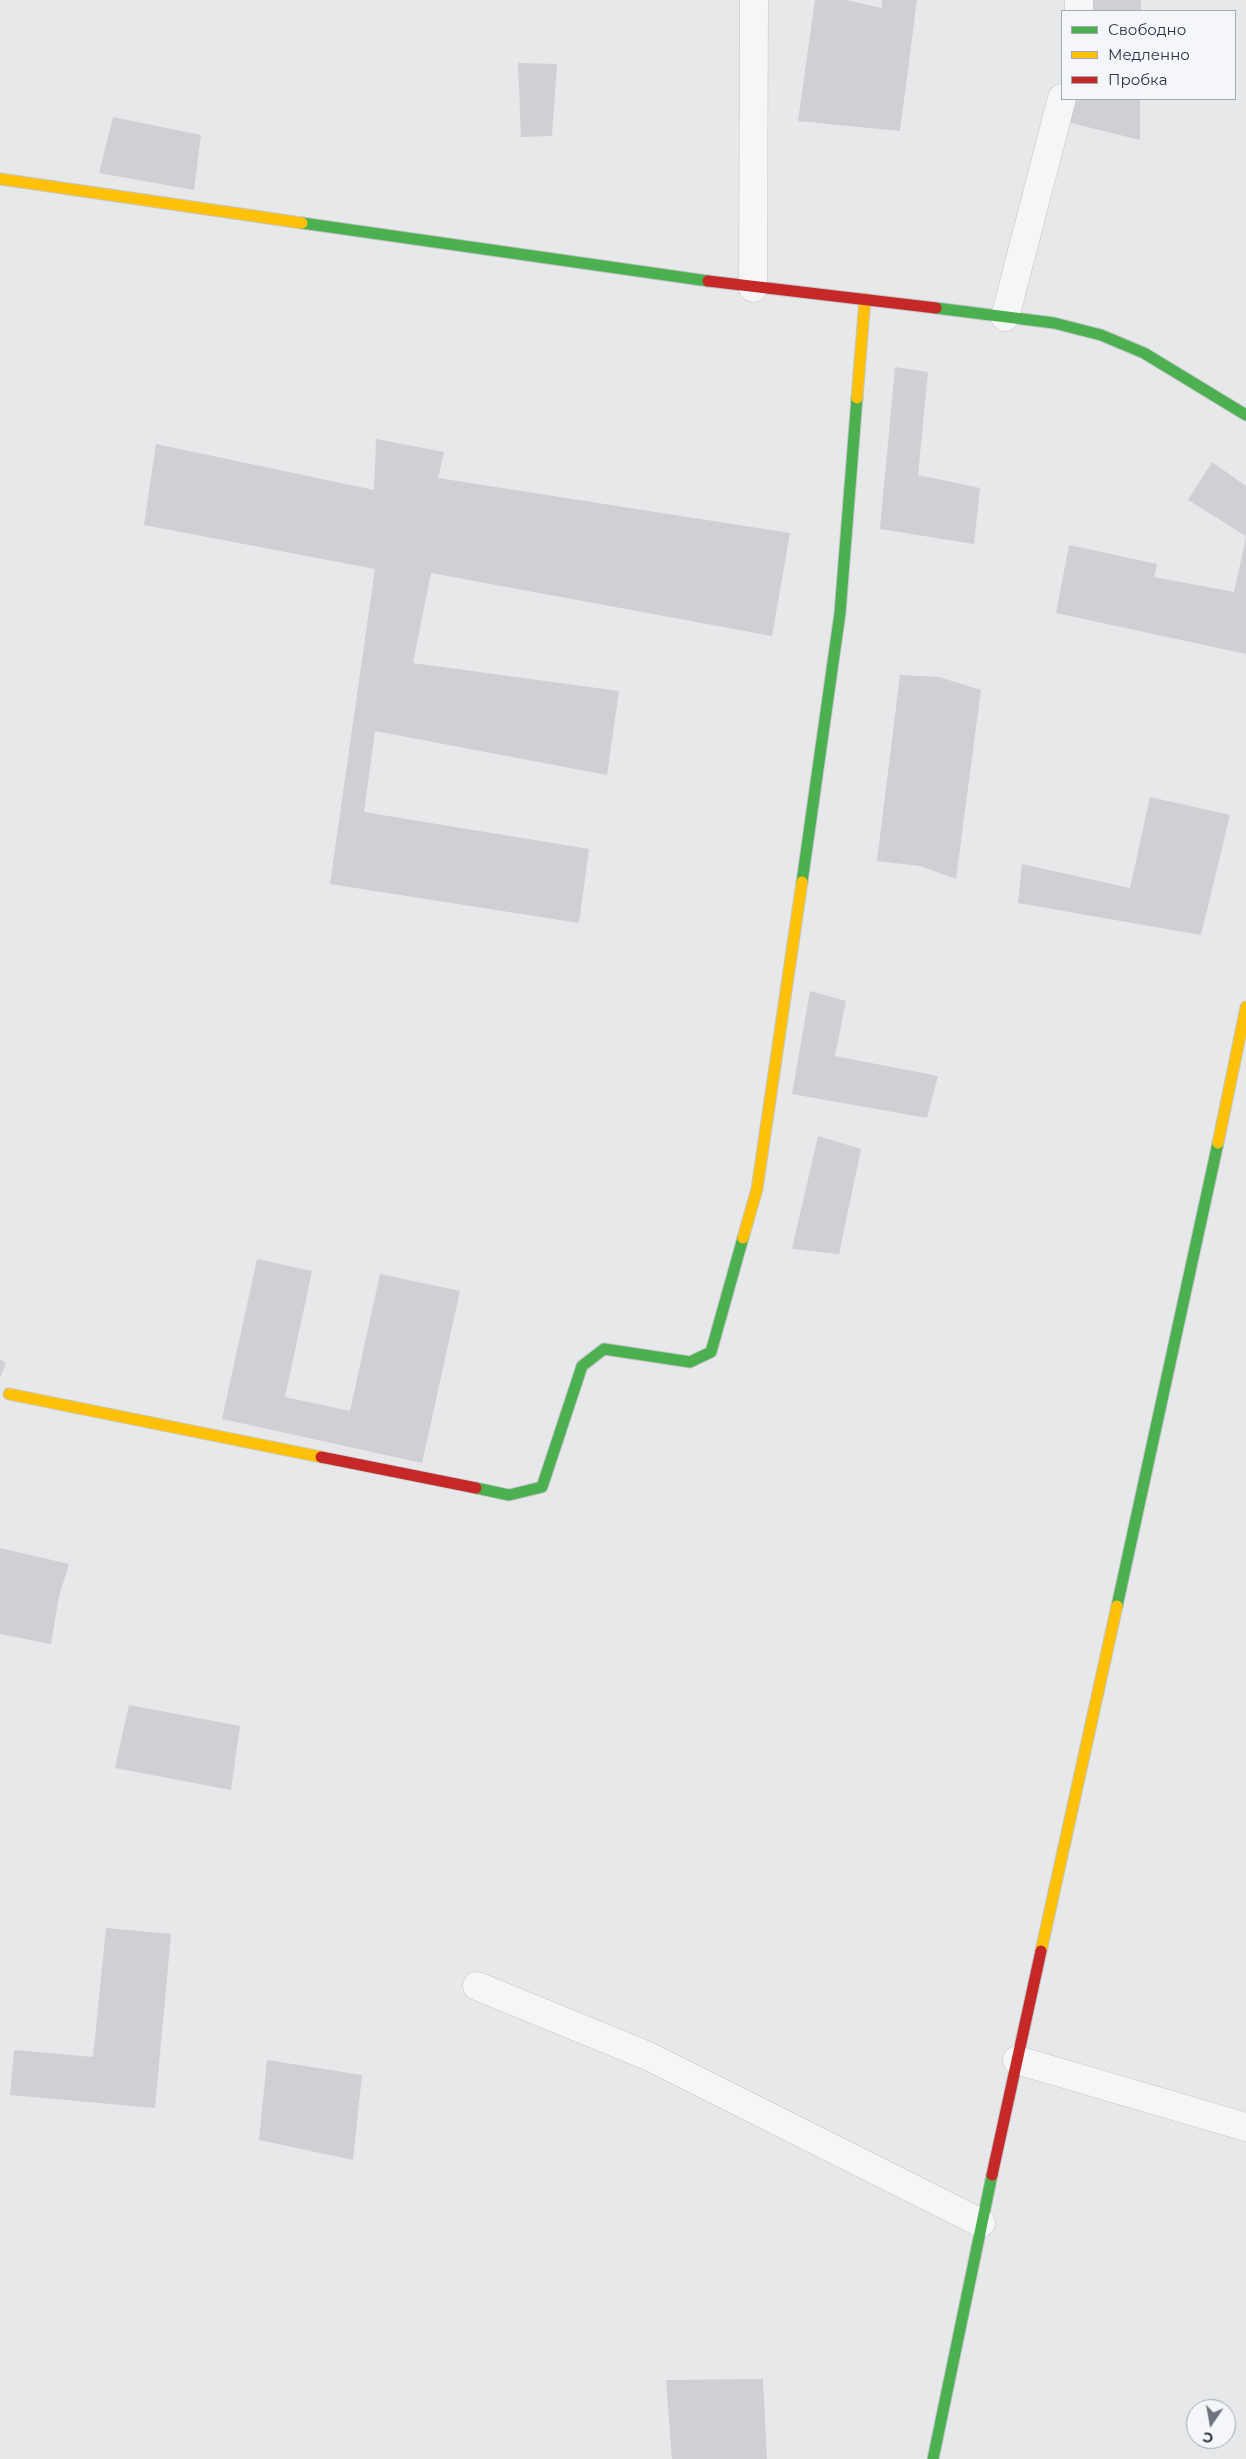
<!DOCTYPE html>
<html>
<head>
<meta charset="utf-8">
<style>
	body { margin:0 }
	#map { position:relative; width:1246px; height:2459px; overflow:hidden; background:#e6e8ea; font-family:Montserrat,sans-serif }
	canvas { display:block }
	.legend { position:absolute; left:1061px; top:10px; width:175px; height:90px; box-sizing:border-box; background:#f4f6f9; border:1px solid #a4a8b1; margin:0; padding:6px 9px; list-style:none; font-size:15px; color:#2b3445 }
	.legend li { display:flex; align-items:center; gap:10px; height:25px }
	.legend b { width:25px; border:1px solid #a4a8b1 }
	.north { position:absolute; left:1186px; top:2399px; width:50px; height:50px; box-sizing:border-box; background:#f4f6f9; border:1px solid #a4a8b1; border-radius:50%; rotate:192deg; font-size:14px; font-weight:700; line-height:20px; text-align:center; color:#2b3445 }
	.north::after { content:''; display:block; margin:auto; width:18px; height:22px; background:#6c737f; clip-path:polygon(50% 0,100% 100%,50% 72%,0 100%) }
</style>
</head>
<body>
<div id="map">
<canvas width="1246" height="2459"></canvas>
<ul class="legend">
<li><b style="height:6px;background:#4caf50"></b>Свободно</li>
<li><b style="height:6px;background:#ffc107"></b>Медленно</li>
<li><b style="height:6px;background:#c62828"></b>Пробка</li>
</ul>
<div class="north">С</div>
</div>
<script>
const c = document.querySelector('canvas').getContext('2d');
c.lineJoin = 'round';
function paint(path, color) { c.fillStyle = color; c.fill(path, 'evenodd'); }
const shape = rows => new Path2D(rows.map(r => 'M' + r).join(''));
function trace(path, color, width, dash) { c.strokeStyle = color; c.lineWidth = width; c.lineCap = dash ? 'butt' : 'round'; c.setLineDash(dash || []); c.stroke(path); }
paint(shape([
	[815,0,846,0,882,8,882,0,917,0,900,131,798,121],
	[1089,0,1141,0,1141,11,1089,11],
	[518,63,557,64,552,136,521,137],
	[1072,99,1140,99,1140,140,1067,122],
	[113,117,201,135,194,190,99,173],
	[895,367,928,372,918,475,980,488,974,544,880,529],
	[376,439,444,452,438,478,790,533,772,636,431,573,413,663,619,691,607,775,375,731,364,812,589,849,579,923,330,884,375,569,144,525,156,444,374,490],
	[1212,462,1246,486,1246,536,1188,500],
	[1246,537,1246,654,1056,613,1069,545,1157,564,1154,577,1234,592],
	[900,675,939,677,981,690,956,879,920,866,877,861],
	[1150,797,1230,815,1201,935,1018,903,1022,864,1130,888],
	[810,991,846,1001,835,1056,938,1076,927,1118,792,1094],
	[818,1136,861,1149,839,1254,792,1249],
	[257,1259,312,1271,285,1397,350,1411,380,1274,460,1291,422,1463,222,1419],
	[0,1359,6,1363,0,1378],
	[0,1548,69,1564,59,1596,51,1644,0,1634],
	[129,1705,240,1726,231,1790,115,1768],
	[106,1928,171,1934,155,2108,10,2095,14,2050,93,2057],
	[267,2060,362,2075,353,2160,259,2140],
	[763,2379,767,2459,672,2459,666,2380]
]), '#ced0d3');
const street = shape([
	[1079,11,1079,0],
	[753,288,754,0],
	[1005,317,1062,98],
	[477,1986,648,2056,981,2223],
	[1017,2060,1246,2127]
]);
const fast = shape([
	[302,223,708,281],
	[936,308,1054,323,1101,335,1144,353,1246,415],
	[802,882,840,613,857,398],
	[476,1488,509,1495,542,1487,582,1366,604,1349,690,1362,711,1352,743,1238],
	[1117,1606,1218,1143],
	[933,2459,992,2175]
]);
const slow = shape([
	[0,179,302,223],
	[857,398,865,299],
	[1218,1143,1246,1007],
	[743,1238,757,1189,802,882],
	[9,1394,321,1457],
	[1041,1951,1117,1606]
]);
const jam = shape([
	[708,281,936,308],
	[321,1457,476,1488],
	[992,2175,1041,1951]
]);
trace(street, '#c4c6c8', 29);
trace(fast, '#c4c6c8', 13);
trace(slow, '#c4c6c8', 13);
trace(jam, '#c4c6c8', 13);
trace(street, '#f5f6f7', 28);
trace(fast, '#4caf50', 11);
trace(slow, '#ffc107', 11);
trace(jam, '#c62828', 11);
</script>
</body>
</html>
